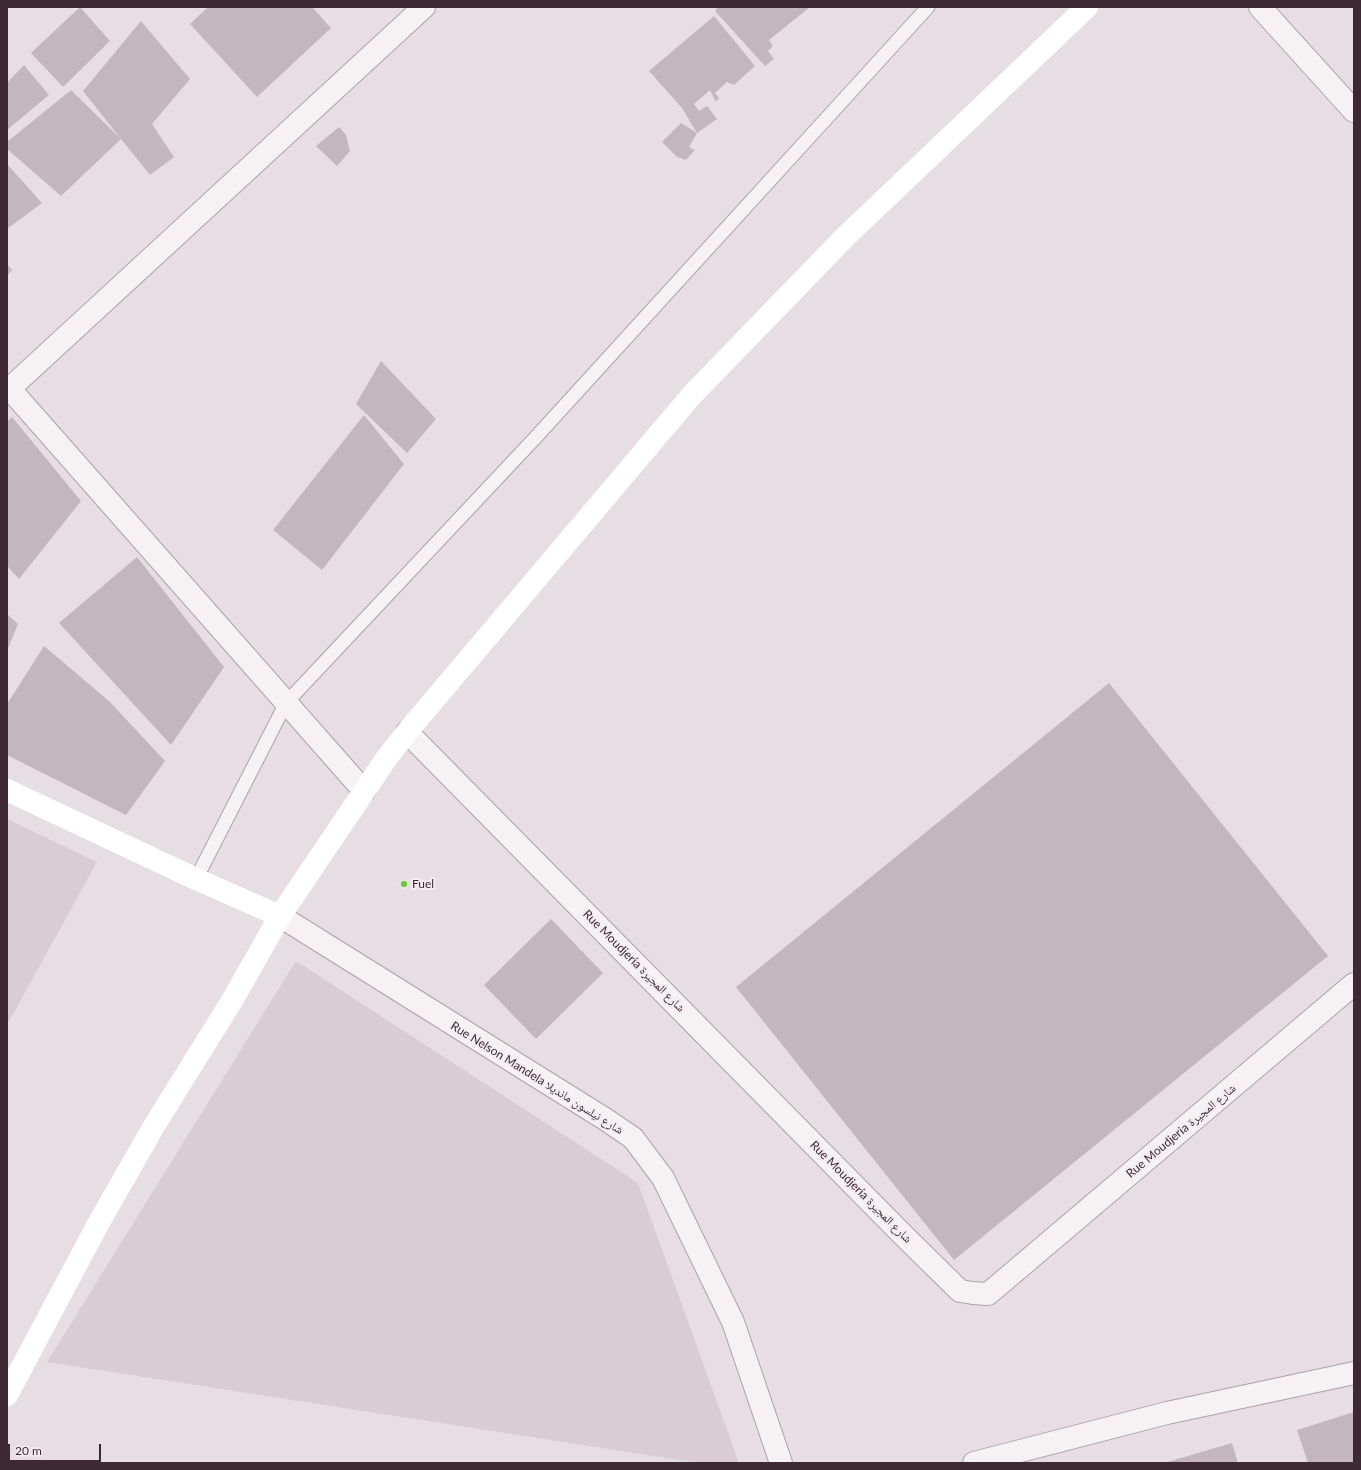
<!DOCTYPE html>
<html>
<head>
<meta charset="utf-8">
<style>
	body { margin:0 }
	#map { position:relative; width:1361px; height:1470px; overflow:hidden; background:#e7dee3; font-family:Lato,sans-serif }
	canvas { display:block }
	.frame { position:absolute; inset:0; border:8px solid #3e2833; pointer-events:none }
	.scale { position:absolute; left:8px; top:1444px; width:93px; height:18px; box-sizing:border-box; border:2px solid #3e2833; border-top:0; padding-left:5px; font-size:12px; line-height:14px; white-space:nowrap; color:#3e2833; -webkit-text-stroke:3px #f5edf2; paint-order:stroke }
</style>
</head>
<body>
<div id="map">
<canvas width="1361" height="1470"></canvas>
<div class="frame"></div>
<div class="scale">20 m</div>
</div>
<script>
const c = document.querySelector('canvas').getContext('2d');
c.lineJoin = 'round';
function paint(path, color) { c.fillStyle = color; c.fill(path, 'evenodd'); }
const shape = rows => new Path2D(rows.map(r => 'M' + r).join(''));
function trace(path, color, width, dash) { c.strokeStyle = color; c.lineWidth = width; c.lineCap = dash ? 'butt' : 'round'; c.setLineDash(dash || []); c.stroke(path); }
function write(font, color, halo, rows, align = 'center') {
  c.font = font + ' Lato,"Noto Naskh Arabic",sans-serif'; c.lineWidth = 4; c.setLineDash([]); c.textBaseline = 'middle'; c.strokeStyle = halo; c.fillStyle = color; for (const [text, x, y, turn = 0] of rows) {
    c.save(); c.translate(x, y); c.rotate((+turn || 0) * Math.PI / 180); c.textAlign = isNaN(turn) ? turn : align; if (halo) c.strokeText(text, 0, 0); c.fillText(text, 0, 0); c.restore();
  }
}
paint(shape([
	[7,819,97,862,7,1025],
	[296,961,638,1183,739,1463,699,1463,47,1362]
]), '#d9ccd3');
paint(shape([
	[80,7,110,41,63,87,31,53],
	[208,7,312,7,331,28,257,97,190,24],
	[718,7,810,7,769,40,773,46,768,51,774,59,765,66,715,11],
	[714,16,755,66,734,85,727,82,715,93,719,98,716,102,710,90,694,104,699,111,707,106,717,119,697,133,682,108,649,71],
	[141,21,190,79,152,124,174,157,150,175,121,139,61,196,7,149,7,142,71,90,121,139,83,91],
	[24,65,49,95,7,130,7,83],
	[681,123,697,133,689,147,695,150,686,160,677,157,662,142],
	[339,127,346,135,350,151,337,166,316,146],
	[7,164,42,203,7,229],
	[7,264,12,270,7,276],
	[381,361,436,419,407,453,356,404],
	[364,415,404,464,322,570,273,530],
	[12,417,81,501,19,579,7,566,7,422],
	[137,557,224,667,171,745,59,623],
	[7,614,18,624,7,651],
	[44,646,109,701,165,761,126,815,7,755,7,704],
	[1109,683,1328,956,954,1260,736,987],
	[551,919,603,973,536,1039,484,985],
	[1354,1412,1354,1463,1308,1463,1297,1430],
	[1232,1443,1238,1463,1164,1463]
]), '#c4b6bd');
const lane = shape([
	[196,879,286,703,536,437,928,7]
]);
const street = shape([
	[1260,7,1354,111],
	[9,388,364,791],
	[7,391,424,7],
	[407,732,902,1234,960,1291,973,1293,988,1294,1354,984],
	[280,916,605,1119,633,1138,663,1178,733,1322,781,1463],
	[974,1463,1167,1413,1354,1373]
]);
trace(lane, '#aea0a7', 15);
trace(street, '#aea0a7', 24);
trace(lane, '#f6f1f3', 13);
trace(street, '#f6f1f3', 22);
trace(shape([
	[7,790,196,879,280,916],
	[7,1395,97,1226,154,1126,233,999,280,916,386,759,407,732,691,396,845,237,1087,7]
]), '#fff', 22);
for (const [x, y, r, color] of [
	[404,884,4,"#6eca45"]
]) { const dot = new Path2D(); dot.arc(x, y, r, 0, 2 * Math.PI); c.fillStyle = color; c.fill(dot); trace(dot, '#f5edf2', 1.5); }
write('12px', '#3e2833', '#f5edf2', [
	["Fuel",412,884]
], 'left');
write('12px', '#3e2833', '#f5edf2', [
	["Rue Moudjeria شارع المجيرة",634,961,45],
	["Rue Nelson Mandela شارع نيلسون مانديلا",537,1078,32],
	["Rue Moudjeria شارع المجيرة",1181,1131,-40],
	["Rue Moudjeria شارع المجيرة",861,1192,45]
]);
</script>
</body>
</html>
